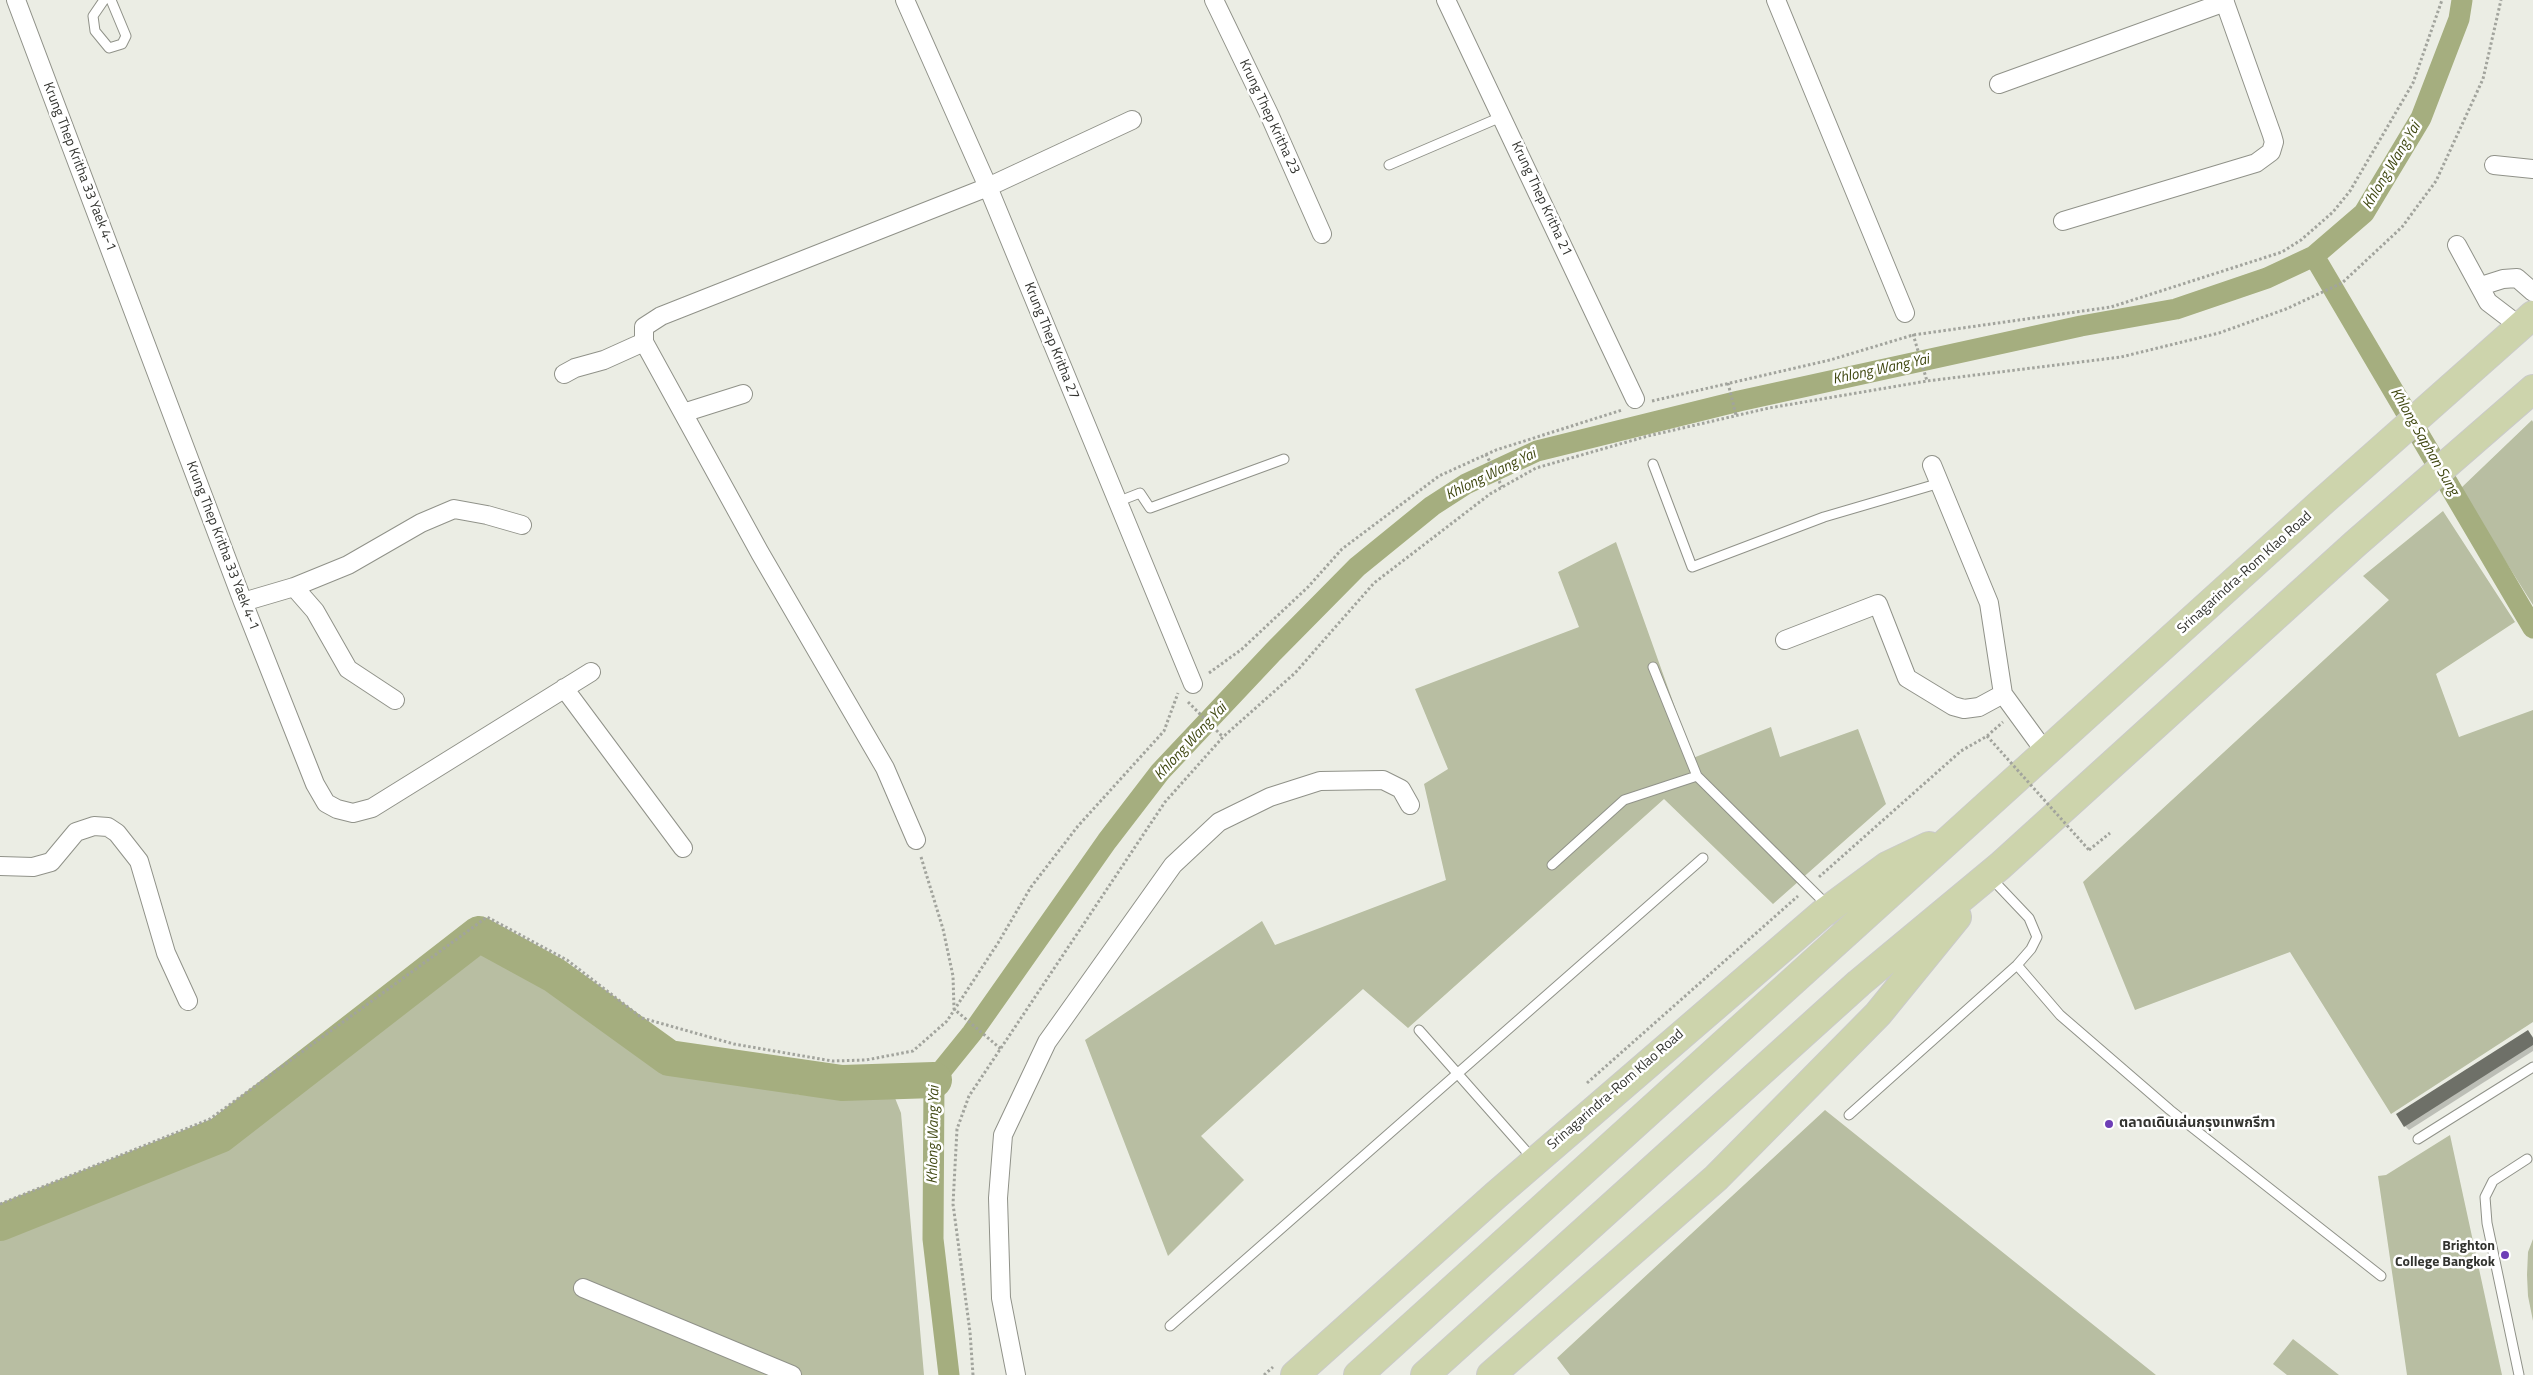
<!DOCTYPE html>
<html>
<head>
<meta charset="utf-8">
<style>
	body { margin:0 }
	canvas { display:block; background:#ebede4 }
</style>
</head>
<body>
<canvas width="2533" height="1375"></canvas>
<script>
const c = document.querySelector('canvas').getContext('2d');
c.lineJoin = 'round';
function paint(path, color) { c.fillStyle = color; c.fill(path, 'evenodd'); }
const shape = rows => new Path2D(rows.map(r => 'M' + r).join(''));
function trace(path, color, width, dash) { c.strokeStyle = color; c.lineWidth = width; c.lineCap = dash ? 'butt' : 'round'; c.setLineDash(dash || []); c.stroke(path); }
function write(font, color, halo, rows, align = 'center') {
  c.font = font + ' "Titillium Web","Noto Sans Thai",sans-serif'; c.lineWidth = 5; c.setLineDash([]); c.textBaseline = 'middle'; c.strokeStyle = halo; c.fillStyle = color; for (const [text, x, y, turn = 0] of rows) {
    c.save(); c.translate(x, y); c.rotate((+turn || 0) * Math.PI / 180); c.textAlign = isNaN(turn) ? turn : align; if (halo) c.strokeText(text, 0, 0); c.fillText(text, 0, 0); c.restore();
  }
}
paint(shape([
	[2532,420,2533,422,2533,605,2460,489],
	[2443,511,2515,622,2436,674,2459,737,2533,710,2533,1022,2391,1114,2290,952,2135,1010,2083,882,2389,600,2363,576],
	[1616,542,1693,758,1771,727,1780,757,1858,729,1886,804,1773,904,1664,799,1408,1028,1363,989,1201,1136,1244,1180,1168,1256,1085,1040,1262,921,1275,945,1446,880,1424,784,1448,769,1415,689,1579,627,1558,572],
	[485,946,625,1043,673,1072,801,1095,895,1098,901,1113,924,1375,0,1375,0,1236,180,1158,249,1133,468,953],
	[1825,1110,2156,1375,1570,1375,1557,1358],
	[2450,1135,2502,1375,2407,1375,2378,1176,2386,1175],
	[2533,1239,2533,1321,2528,1296,2527,1275,2528,1252],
	[2293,1339,2339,1375,2287,1375,2273,1364]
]), '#b8bea2');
paint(shape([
	[2528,1031,2533,1037,2533,1051,2409,1130,2405,1126]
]), '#0003');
trace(shape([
	[2314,256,2533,628],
	[949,1375,933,1239,934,1080,972,1033,1107,841,1160,772,1273,652,1357,567,1432,506,1466,484,1537,451,1739,401,2081,326,2176,309,2267,278,2314,256,2364,213,2421,118,2459,19,2462,0]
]), '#a5ae7f', 21);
trace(shape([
	[0,1223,220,1135,479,934,554,975,669,1058,842,1083,934,1080]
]), '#a5ae7f', 36);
paint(shape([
	[2528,1030,2533,1038,2533,1045,2404,1127,2396,1114]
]), '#6e7068');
const lane = shape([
	[104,0,93,16,95,31,109,48,122,44,126,36,111,0],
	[1389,165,1501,117],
	[1653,464,1692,567,1824,517,1940,483],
	[1117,502,1140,493,1150,508,1284,459],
	[1653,667,1697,776,1828,906],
	[1552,865,1624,800,1697,776],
	[2017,965,2060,1015,2170,1110,2381,1276],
	[1419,1030,1533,1159],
	[1849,1115,2017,965,2031,949,2037,937,2029,918,1991,878],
	[2418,1139,2533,1067],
	[1170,1326,1703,858],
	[2519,1375,2487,1223,2485,1197,2493,1181,2527,1159]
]);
const street = shape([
	[16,0,243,602,315,784,326,803,337,809,353,813,372,808,591,672],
	[905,0,988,187,1193,684],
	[1214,0,1269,114,1322,234],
	[1446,0,1635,399],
	[1776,0,1905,313],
	[1999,84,2225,2],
	[2494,165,2533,169],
	[2063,221,2256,163,2271,152,2274,142,2272,135,2224,0],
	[2457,245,2488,302,2509,318,2518,329],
	[2481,286,2503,279,2517,278,2533,292],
	[564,374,575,368,604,360,644,342],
	[683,413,743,394],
	[1932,465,1989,603,2003,694,2046,753],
	[294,587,315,611,348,669,395,700],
	[243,602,294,587,348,565,421,523,454,509,487,515,522,525],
	[1785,640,1878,604,1907,678,1953,706,1964,709,1979,707,2003,694],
	[564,688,683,848],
	[916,840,885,768,760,553,644,342,644,327,661,316,988,187,1132,120],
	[0,866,33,867,51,862,76,832,94,826,108,827,117,833,139,861,166,953,188,1001],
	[583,1288,792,1375],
	[1016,1375,1001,1298,998,1198,1003,1135,1047,1042,1173,865,1219,822,1270,797,1320,781,1383,780,1401,789,1410,805]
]);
const primary = shape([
	[1295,1375,1496,1195,1822,914,1887,866,1929,846],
	[1358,1375,2322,502,2533,315],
	[1425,1375,1859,983,2000,866,2355,544,2533,389],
	[1491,1375,1716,1178,1878,1014,1957,917]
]);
trace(lane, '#909289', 11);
trace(street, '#909289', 20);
trace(primary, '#cacac9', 30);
trace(shape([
	[1913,334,1927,381],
	[1728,383,1736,415],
	[1652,401,1830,360,1913,335,2111,307,2282,252,2301,240,2333,212,2350,191,2413,83,2442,0],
	[1486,454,1502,487],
	[1209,673,1242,649,1308,587,1342,549,1439,476,1496,450,1622,410],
	[1188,702,1223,737],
	[2089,850,2110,833],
	[921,857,943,929,953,976,954,1009,1001,1049],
	[1819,877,1961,751,1987,736,2003,722],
	[1587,1083,1798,896],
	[0,1204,210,1119,487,917,567,960,642,1018,734,1044,832,1061,866,1060,913,1051,947,1021,998,943,1031,887,1078,826,1164,731,1178,693],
	[973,1375,970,1332,953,1204,957,1129,969,1096,1165,802,1223,737,1295,673,1374,583,1490,494,1536,468,1648,436,1769,408,1927,381,2121,357,2219,333,2286,309,2342,283,2402,227,2436,181,2483,79,2501,0],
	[1264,1375,1273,1367]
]), '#a2a49d', 3, [2.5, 2.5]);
trace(lane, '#fff', 9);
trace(street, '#fff', 18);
trace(primary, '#cdd4ac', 28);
trace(shape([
	[1987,736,2089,850]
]), '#a2a49d', 3, [2.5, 2.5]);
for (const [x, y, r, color] of [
	[2109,1124,5,"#6d3eb6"],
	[2505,1255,5,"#6d3eb6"]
]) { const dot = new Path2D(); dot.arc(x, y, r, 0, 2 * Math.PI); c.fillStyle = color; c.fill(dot); trace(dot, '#fff', 2); }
write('14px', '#333430', '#fff', [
	["Krung Thep Kritha 23",1269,117,65],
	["Krung Thep Kritha 33 Yaek 4-1",79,167,69],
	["Krung Thep Kritha 21",1541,199,65],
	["Krung Thep Kritha 27",1051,341,68],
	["Krung Thep Kritha 33 Yaek 4-1",222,546,69],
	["Srinagarindra-Rom Klao Road",2245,573,-42],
	["Srinagarindra-Rom Klao Road",1616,1090,-41]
]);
write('bold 14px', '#333430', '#fff', [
	["ตลาดเดินเล่นกรุงเทพกรีฑา",2119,1124],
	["Brighton",2495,1247,"right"],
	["College Bangkok",2495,1263,"right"]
], 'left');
write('italic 15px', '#3f4710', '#fff', [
	["Khlong Wang Yai",2392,166,-59],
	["Khlong Wang Yai",1881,370,-12],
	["Khlong Saphan Sung",2424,442,60],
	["Khlong Wang Yai",1491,475,-26],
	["Khlong Wang Yai",1191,742,-47],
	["Khlong Wang Yai",934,1135,-89]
]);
</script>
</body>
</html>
